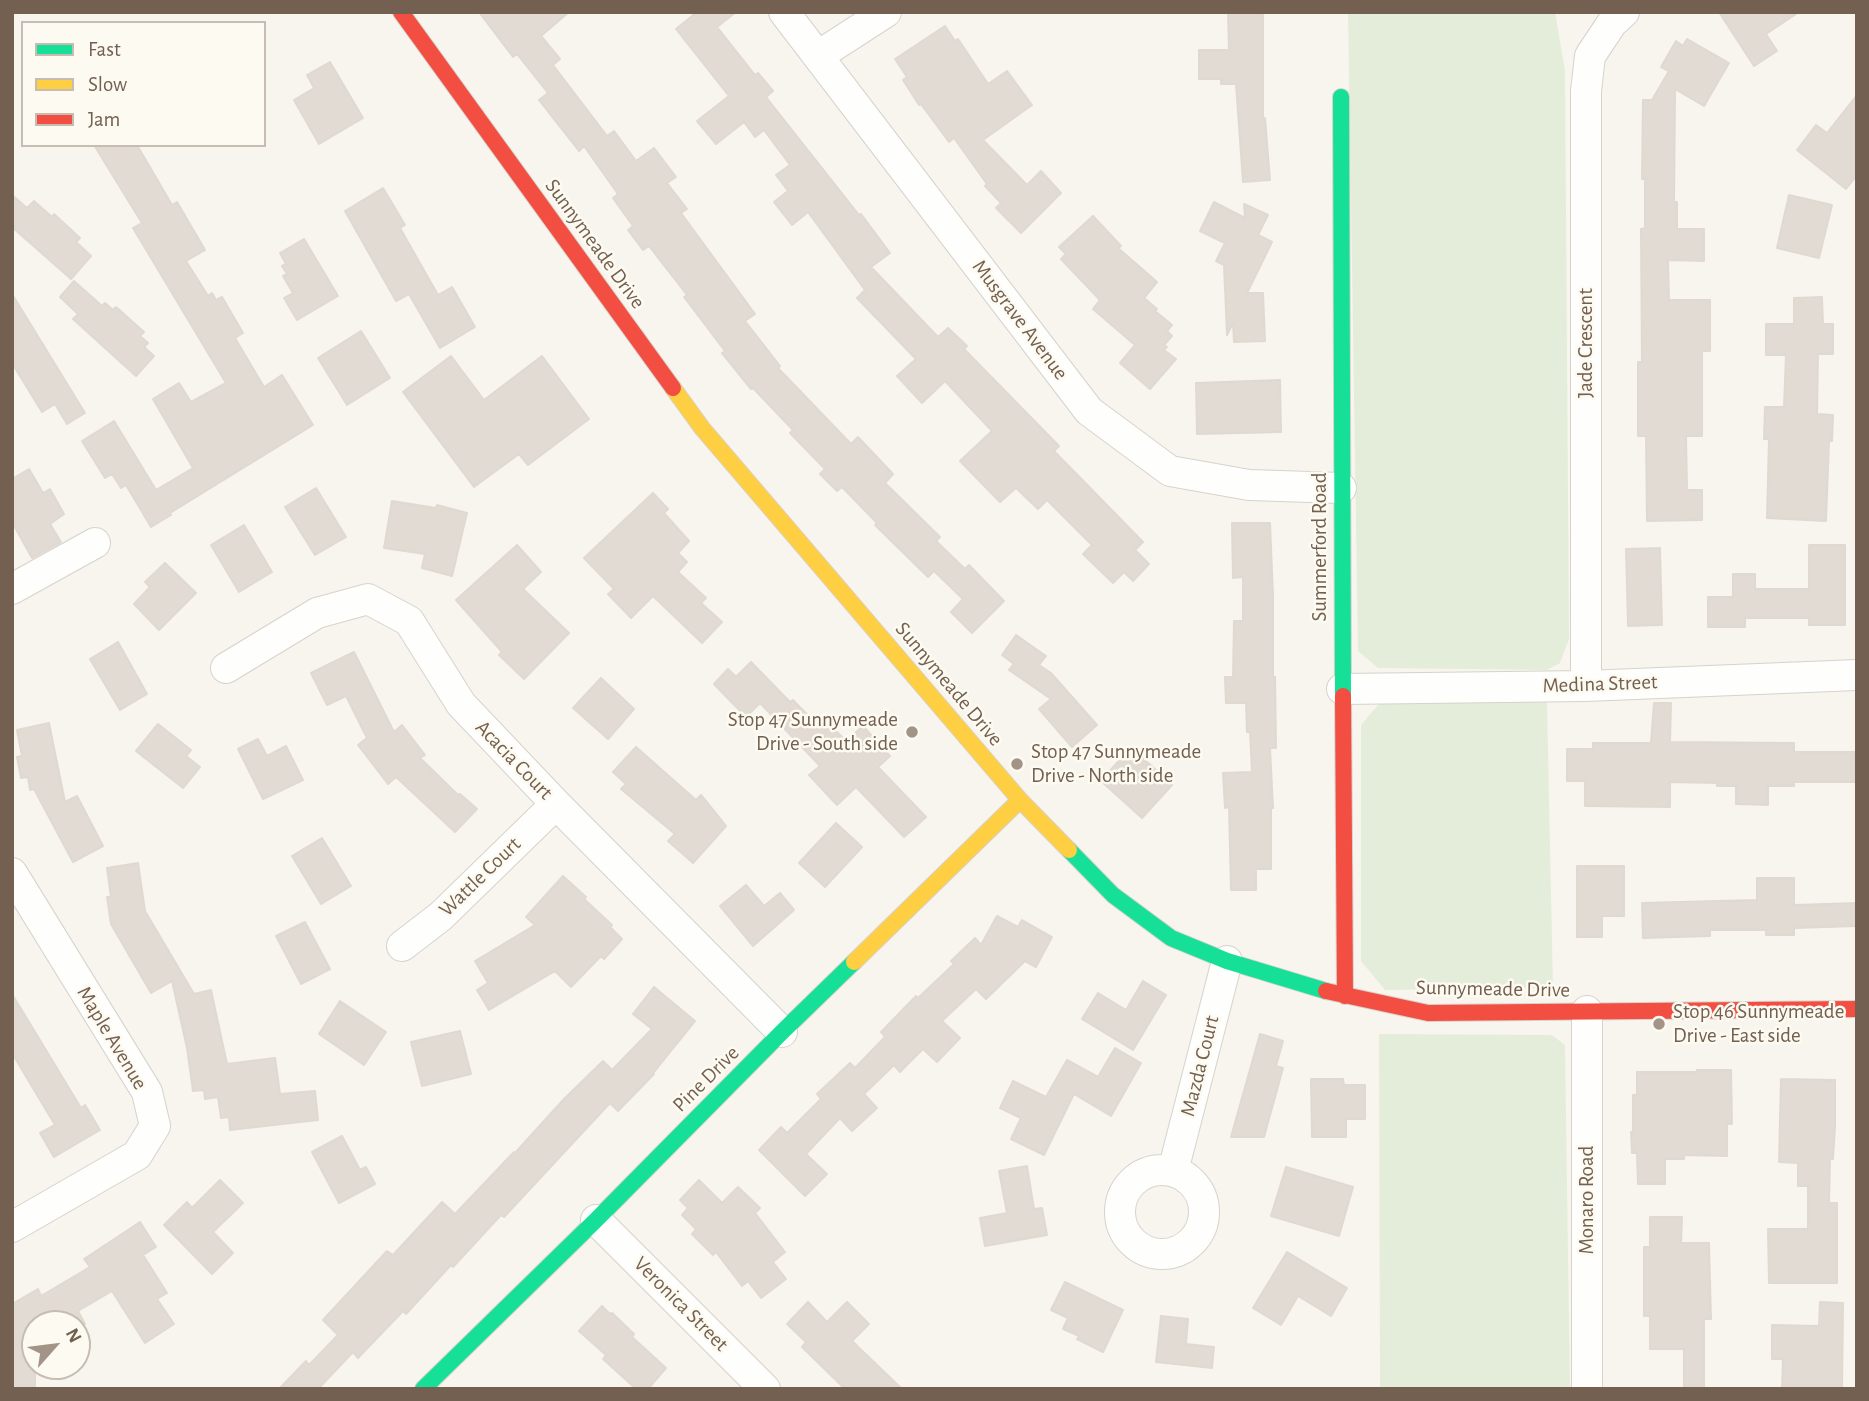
<!DOCTYPE html>
<html>
<head>
<meta charset="utf-8">
<style>
	body { margin:0 }
	#map { position:relative; width:1869px; height:1401px; overflow:hidden; background:#f8f5ee; font-family:"Alegreya Sans",sans-serif }
	canvas { display:block }
	.frame { position:absolute; inset:0; border:14px solid #736050; pointer-events:none }
	.legend { position:absolute; left:21px; top:21px; width:245px; height:126px; box-sizing:border-box; background:#fdfaf1; border:2px solid #c6bcb1; margin:0; padding:9px 12px; list-style:none; font-size:21px; color:#736050 }
	.legend li { display:flex; align-items:center; gap:14px; height:35px }
	.legend b { width:35px; border:2px solid #c6bcb1 }
	.north { position:absolute; left:21px; top:1310px; width:70px; height:70px; box-sizing:border-box; background:#fdfaf1; border:2px solid #c6bcb1; border-radius:50%; rotate:62deg; font-size:19px; font-weight:700; line-height:28px; text-align:center; color:#736050 }
	.north::after { content:''; display:block; margin:auto; width:24px; height:32px; background:#a29487; clip-path:polygon(50% 0,100% 100%,50% 72%,0 100%) }
</style>
</head>
<body>
<div id="map">
<canvas width="1869" height="1401"></canvas>
<div class="frame"></div>
<ul class="legend">
<li><b style="height:9px;background:#16e098"></b>Fast</li>
<li><b style="height:9px;background:#ffcf43"></b>Slow</li>
<li><b style="height:9px;background:#f24e42"></b>Jam</li>
</ul>
<div class="north">N</div>
</div>
<script>
const c = document.querySelector('canvas').getContext('2d');
c.lineJoin = 'round';
function paint(path, color) { c.fillStyle = color; c.fill(path, 'evenodd'); }
const shape = rows => new Path2D(rows.map(r => 'M' + r).join(''));
function trace(path, color, width, dash) { c.strokeStyle = color; c.lineWidth = width; c.lineCap = dash ? 'butt' : 'round'; c.setLineDash(dash || []); c.stroke(path); }
function write(font, color, halo, rows, align = 'center') {
  c.font = font + ' "Alegreya Sans",sans-serif'; c.lineWidth = 5; c.setLineDash([]); c.textBaseline = 'middle'; c.strokeStyle = halo; c.fillStyle = color; for (const [text, x, y, turn = 0] of rows) {
    c.save(); c.translate(x, y); c.rotate((+turn || 0) * Math.PI / 180); c.textAlign = isNaN(turn) ? turn : align; if (halo) c.strokeText(text, 0, 0); c.fillText(text, 0, 0); c.restore();
  }
}
paint(shape([
	[1348,12,1555,12,1565,71,1569,639,1560,663,1547,670,1378,668,1358,651],
	[1384,698,1547,701,1553,988,1385,990,1361,961,1361,725],
	[1379,1034,1552,1035,1565,1045,1570,1389,1380,1389]
]), '#e4edda');
const building = shape([
	[479,12,569,12,541,36,560,59,553,65,607,136,614,131,636,161,654,148,676,177,667,183,687,209,681,213,755,314,745,321,780,366,778,368,851,444,858,437,893,474,885,483,940,537,936,541,965,569,969,565,1004,601,972,633,951,612,963,599,934,571,928,577,875,525,877,523,842,487,837,491,820,474,825,469,790,433,793,430,753,388,751,389,722,353,725,351,684,297,687,295,649,246,643,250,628,230,633,226,613,198,618,194,584,146,579,151,539,100,548,93,517,54,513,57,479,12],
	[697,12,736,12,717,27,755,75,758,73,773,91,766,97,859,215,861,214,890,253,871,267,938,337,948,328,967,346,964,349,1059,446,1054,451,1143,542,1135,550,1149,564,1133,581,1124,572,1113,583,1083,554,1092,545,1047,500,1038,509,1016,488,1000,502,960,461,992,431,945,381,922,403,897,376,916,359,857,298,865,290,808,212,792,225,774,202,788,191,776,175,790,165,764,130,755,137,744,122,716,144,697,121,729,96,676,29,697,12],
	[1228,12,1263,12,1263,119,1265,118,1270,180,1243,182,1236,84,1221,84,1221,79,1199,79,1199,50,1229,50,1228,12],
	[1719,12,1799,12,1766,34,1777,51,1754,66,1719,12],
	[945,26,955,41,958,39,988,84,1007,71,1032,105,983,140,1027,185,1041,171,1061,193,1021,233,996,208,1001,203,985,186,987,184,954,138,949,142,921,104,919,105,903,80,907,77,895,59,945,26],
	[1687,39,1729,63,1704,106,1675,89,1674,202,1677,202,1677,229,1704,229,1704,261,1668,260,1669,300,1710,300,1710,351,1702,351,1702,436,1686,436,1687,490,1702,490,1702,520,1647,521,1646,436,1638,436,1638,362,1642,362,1641,229,1645,228,1645,179,1642,179,1643,100,1652,100,1669,71,1661,67,1676,41,1683,46,1687,39],
	[330,62,363,118,319,144,294,100,314,88,307,75,330,62],
	[1857,95,1857,175,1846,189,1797,150,1816,125,1827,133,1857,95],
	[94,145,137,145,172,205,177,202,205,250,186,261,208,296,212,293,216,300,222,297,243,333,235,338,264,387,282,375,313,425,170,513,171,515,151,527,126,485,121,488,112,474,105,478,82,441,114,421,156,490,193,468,153,399,179,383,191,402,226,383,133,228,142,223,94,145],
	[383,188,405,225,400,228,438,295,452,287,475,327,440,348,409,294,396,301,345,211,383,188],
	[12,195,27,208,34,201,52,217,54,214,80,238,76,242,91,256,71,279,12,227,12,195],
	[1789,195,1832,205,1819,258,1777,248,1789,195],
	[1214,202,1245,218,1244,204,1268,215,1258,235,1272,242,1247,293,1263,293,1265,341,1234,342,1233,323,1227,335,1224,265,1216,261,1225,243,1200,231,1214,202],
	[1093,216,1121,246,1118,248,1157,282,1144,298,1157,309,1155,311,1172,325,1167,331,1172,336,1164,345,1167,347,1164,350,1176,359,1150,389,1120,363,1135,345,1093,309,1100,300,1061,259,1066,254,1059,247,1093,216],
	[304,239,338,296,297,320,284,298,293,293,283,276,287,274,282,266,286,264,280,253,304,239],
	[74,281,102,306,105,303,113,310,116,307,144,332,140,336,148,343,144,347,154,356,136,376,73,319,78,314,60,297,74,281],
	[12,294,85,413,67,424,55,404,42,412,12,363,12,294],
	[1822,297,1823,324,1833,324,1833,354,1818,354,1817,414,1833,415,1832,441,1829,441,1826,521,1767,518,1769,439,1764,439,1765,407,1784,407,1786,355,1766,355,1766,324,1794,324,1794,298,1822,297],
	[361,331,390,378,347,405,318,358,361,331],
	[451,356,484,400,542,356,589,419,528,465,519,454,474,487,403,392,451,356],
	[1280,380,1281,432,1197,434,1196,383,1280,380],
	[29,469,43,493,50,489,64,514,50,524,61,542,32,558,12,522,12,479,29,469],
	[316,488,346,537,315,555,285,507,316,488],
	[653,493,668,509,664,513,689,541,678,553,687,562,678,572,706,598,701,603,722,622,702,643,653,596,631,618,608,594,614,589,584,558,653,493],
	[392,501,436,508,437,505,467,513,452,576,422,568,425,554,384,548,392,501],
	[1232,523,1270,523,1273,596,1273,677,1275,677,1276,748,1270,748,1273,808,1271,808,1271,869,1256,869,1256,890,1231,890,1229,807,1225,808,1223,773,1252,772,1250,732,1247,732,1246,703,1226,703,1225,677,1233,677,1234,621,1243,621,1243,577,1233,578,1232,523],
	[244,525,272,572,239,592,211,545,244,525],
	[517,545,541,572,523,589,569,633,524,679,499,655,502,652,456,600,517,545],
	[1809,545,1845,545,1845,625,1809,625,1809,618,1745,618,1745,627,1708,627,1708,597,1733,597,1733,574,1755,574,1755,589,1809,589,1809,545],
	[1660,548,1662,625,1628,626,1626,549,1660,548],
	[165,563,196,593,159,630,134,604,150,587,145,582,165,563],
	[1016,635,1046,656,1039,665,1051,673,1097,725,1072,747,1039,709,1051,699,1009,670,1014,664,1002,655,1016,635],
	[118,642,147,694,120,710,90,659,118,642],
	[354,652,394,732,402,725,425,755,420,758,458,795,460,794,477,809,455,832,396,777,388,784,358,745,367,738,346,696,327,705,311,673,354,652],
	[751,662,790,702,793,700,819,727,826,721,846,741,863,726,890,756,878,767,926,817,904,837,856,787,837,805,809,775,820,766,760,703,746,717,714,684,728,669,736,677,751,662],
	[601,678,634,709,608,739,573,708,601,678],
	[1654,703,1671,703,1670,742,1794,743,1794,752,1857,752,1857,782,1794,782,1794,786,1768,786,1768,805,1736,804,1736,786,1717,786,1717,783,1670,782,1670,807,1585,806,1585,781,1567,781,1567,749,1593,749,1593,743,1651,743,1654,703],
	[49,723,65,802,77,796,103,846,73,862,34,789,30,790,28,777,21,778,17,757,22,756,17,730,49,723],
	[158,724,191,750,186,756,200,767,183,788,136,751,158,724],
	[258,739,267,756,286,746,303,780,263,799,238,749,258,739],
	[636,747,696,800,701,795,726,826,693,863,668,841,675,834,621,789,626,784,613,772,636,747],
	[1131,747,1172,785,1142,818,1101,781,1131,747],
	[836,823,862,847,825,887,799,863,836,823],
	[322,838,351,886,321,904,292,856,322,838],
	[138,863,145,911,194,994,211,990,227,1064,275,1058,280,1094,315,1091,318,1120,230,1130,229,1117,221,1118,218,1097,205,1099,204,1090,193,1091,187,1048,172,981,151,993,111,924,107,897,111,897,107,868,138,863],
	[1577,866,1624,866,1624,916,1602,916,1602,937,1577,937,1577,866],
	[563,876,586,897,584,899,612,925,610,927,622,939,604,959,601,956,571,987,555,971,489,1010,477,990,488,983,475,961,535,925,526,917,563,876],
	[1757,878,1794,878,1794,905,1857,903,1857,926,1794,928,1794,935,1766,935,1766,930,1710,930,1710,936,1643,938,1642,903,1757,900,1757,878],
	[746,885,764,906,780,893,794,910,753,946,720,906,746,885],
	[997,916,1018,927,1022,920,1052,937,1036,967,1025,961,986,999,976,989,942,1021,960,1038,937,1062,923,1049,900,1072,894,1065,864,1094,877,1108,852,1131,840,1118,806,1154,827,1174,805,1196,759,1150,781,1127,787,1133,821,1099,817,1094,850,1063,855,1068,885,1037,881,1032,916,996,918,998,954,964,951,961,975,938,981,945,997,916],
	[305,922,330,969,301,984,276,936,305,922],
	[1143,981,1166,995,1133,1050,1082,1019,1098,993,1126,1010,1143,981],
	[654,987,695,1021,653,1073,654,1074,618,1111,610,1103,504,1217,501,1215,453,1267,451,1265,406,1314,403,1311,358,1358,353,1352,318,1389,279,1389,306,1361,309,1365,338,1335,323,1320,387,1251,393,1255,442,1202,455,1214,514,1152,515,1153,564,1099,603,1061,612,1070,652,1029,633,1014,654,987],
	[12,994,81,1108,85,1105,100,1130,54,1157,40,1133,55,1125,12,1053,12,994],
	[340,1001,386,1032,364,1065,319,1034,340,1001],
	[460,1031,471,1074,422,1086,411,1042,460,1031],
	[1260,1034,1283,1041,1276,1066,1283,1068,1264,1137,1231,1137,1260,1034],
	[1115,1048,1141,1063,1111,1116,1074,1094,1044,1155,1011,1139,1021,1118,1000,1108,1013,1081,1046,1097,1067,1060,1098,1077,1115,1048],
	[1697,1070,1731,1070,1732,1124,1727,1124,1727,1156,1684,1155,1684,1159,1665,1159,1665,1184,1638,1184,1637,1153,1632,1153,1631,1132,1633,1132,1633,1095,1637,1095,1637,1072,1697,1072,1697,1070],
	[1311,1079,1343,1079,1344,1085,1365,1085,1365,1119,1346,1119,1346,1137,1312,1137,1311,1079],
	[1781,1079,1835,1080,1835,1126,1833,1159,1830,1158,1829,1203,1837,1203,1837,1283,1769,1283,1768,1229,1808,1229,1808,1186,1798,1186,1798,1163,1779,1162,1781,1079],
	[342,1136,360,1170,366,1167,375,1184,339,1203,312,1152,342,1136],
	[1027,1166,1034,1209,1042,1208,1047,1235,985,1246,980,1218,1007,1213,999,1171,1027,1166],
	[1286,1167,1353,1187,1339,1236,1271,1216,1286,1167],
	[220,1180,243,1203,213,1232,233,1253,212,1274,164,1225,187,1202,192,1208,220,1180],
	[699,1180,722,1203,738,1187,760,1208,755,1213,785,1252,773,1262,786,1279,761,1298,748,1281,742,1286,716,1252,713,1255,692,1234,696,1229,682,1215,688,1208,680,1200,699,1180],
	[1650,1217,1682,1217,1681,1243,1709,1243,1711,1319,1704,1319,1704,1389,1684,1389,1684,1349,1650,1349,1650,1316,1644,1316,1644,1247,1650,1247,1650,1217],
	[140,1222,156,1247,143,1255,167,1293,157,1299,174,1324,145,1343,112,1291,78,1311,85,1324,35,1324,35,1389,12,1389,12,1304,38,1289,41,1296,90,1267,84,1259,140,1222],
	[1287,1252,1347,1288,1331,1316,1298,1296,1281,1325,1253,1308,1287,1252],
	[1065,1282,1123,1310,1103,1352,1077,1339,1079,1336,1063,1329,1068,1318,1051,1310,1065,1282],
	[808,1302,827,1322,847,1302,869,1324,852,1341,902,1389,845,1389,802,1347,806,1342,787,1324,808,1302],
	[1820,1302,1843,1303,1842,1389,1782,1389,1783,1359,1772,1359,1772,1325,1819,1326,1820,1302],
	[602,1306,610,1314,612,1313,634,1334,632,1337,666,1368,648,1389,636,1389,603,1359,606,1355,579,1331,602,1306],
	[1161,1316,1188,1319,1186,1344,1214,1347,1212,1368,1156,1362,1161,1316]
]);
paint(building, '#e1dbd4');
trace(building, '#e0d9d1', 2);
const street = shape([
	[784,12,1089,411,1170,471,1249,485,1341,488],
	[818,56,886,12],
	[12,589,95,543],
	[226,668,317,613,368,599,409,621,461,704,556,804,782,1032],
	[1586,686,1586,91,1590,56,1612,23,1624,12],
	[1342,689,1586,686,1857,675],
	[12,873,147,1092,155,1126,137,1155,12,1227],
	[402,946,441,916,556,804],
	'1120 1212a42 42 0 1 1 84 0a42 42 0 1 1-84 0Z',
	[1173,1171,1227,961],
	[596,1220,765,1389],
	[1587,1389,1587,1011]
]);
const fast = shape([
	[1341,97,1343,696],
	[1069,850,1113,895,1171,938,1227,961,1326,991],
	[423,1389,596,1220,782,1032,854,962]
]);
const slow = shape([
	[673,388,702,428,1020,800,1069,850],
	[854,962,1020,800]
]);
const jam = shape([
	[401,12,673,388],
	[1343,696,1345,996],
	[1326,991,1428,1013,1857,1009]
]);
trace(street, '#d7d2cc', 32);
trace(fast, '#d7d2cc', 18);
trace(slow, '#d7d2cc', 18);
trace(jam, '#d7d2cc', 18);
trace(street, '#fefefc', 30);
trace(fast, '#16e098', 16);
trace(slow, '#ffcf43', 16);
trace(jam, '#f24e42', 16);
for (const [x, y, r, color] of [
	[912,732,7,"#a29487"],
	[1017,764,7,"#a29487"],
	[1659,1024,7,"#a29487"]
]) { const dot = new Path2D(); dot.arc(x, y, r, 0, 2 * Math.PI); c.fillStyle = color; c.fill(dot); trace(dot, '#fdfaf1', 2.5); }
write('21px', '#736050', '#fdfaf1', [
	["Sunnymeade Drive",595,244,54],
	["Musgrave Avenue",1020,320,53],
	["Jade Crescent",1586,343,-90],
	["Summerford Road",1320,547,-90],
	["Sunnymeade Drive",949,684,50],
	["Medina Street",1600,684,-2],
	["Acacia Court",514,760,46],
	["Wattle Court",480,877,-44],
	["Sunnymeade Drive",1493,989,1],
	["Maple Avenue",112,1038,59],
	["Mazda Court",1200,1066,-76],
	["Pine Drive",706,1079,-45],
	["Monaro Road",1587,1200,-90],
	["Veronica Street",681,1304,45]
]);
write('21px', '#736050', '#fdfaf1', [
	["Stop 47 Sunnymeade",898,720,"right"],
	["Drive - South side",898,744,"right"],
	["Stop 47 Sunnymeade",1031,752],
	["Drive - North side",1031,776],
	["Stop 46 Sunnymeade",1673,1012],
	["Drive - East side",1673,1036]
], 'left');
</script>
</body>
</html>
